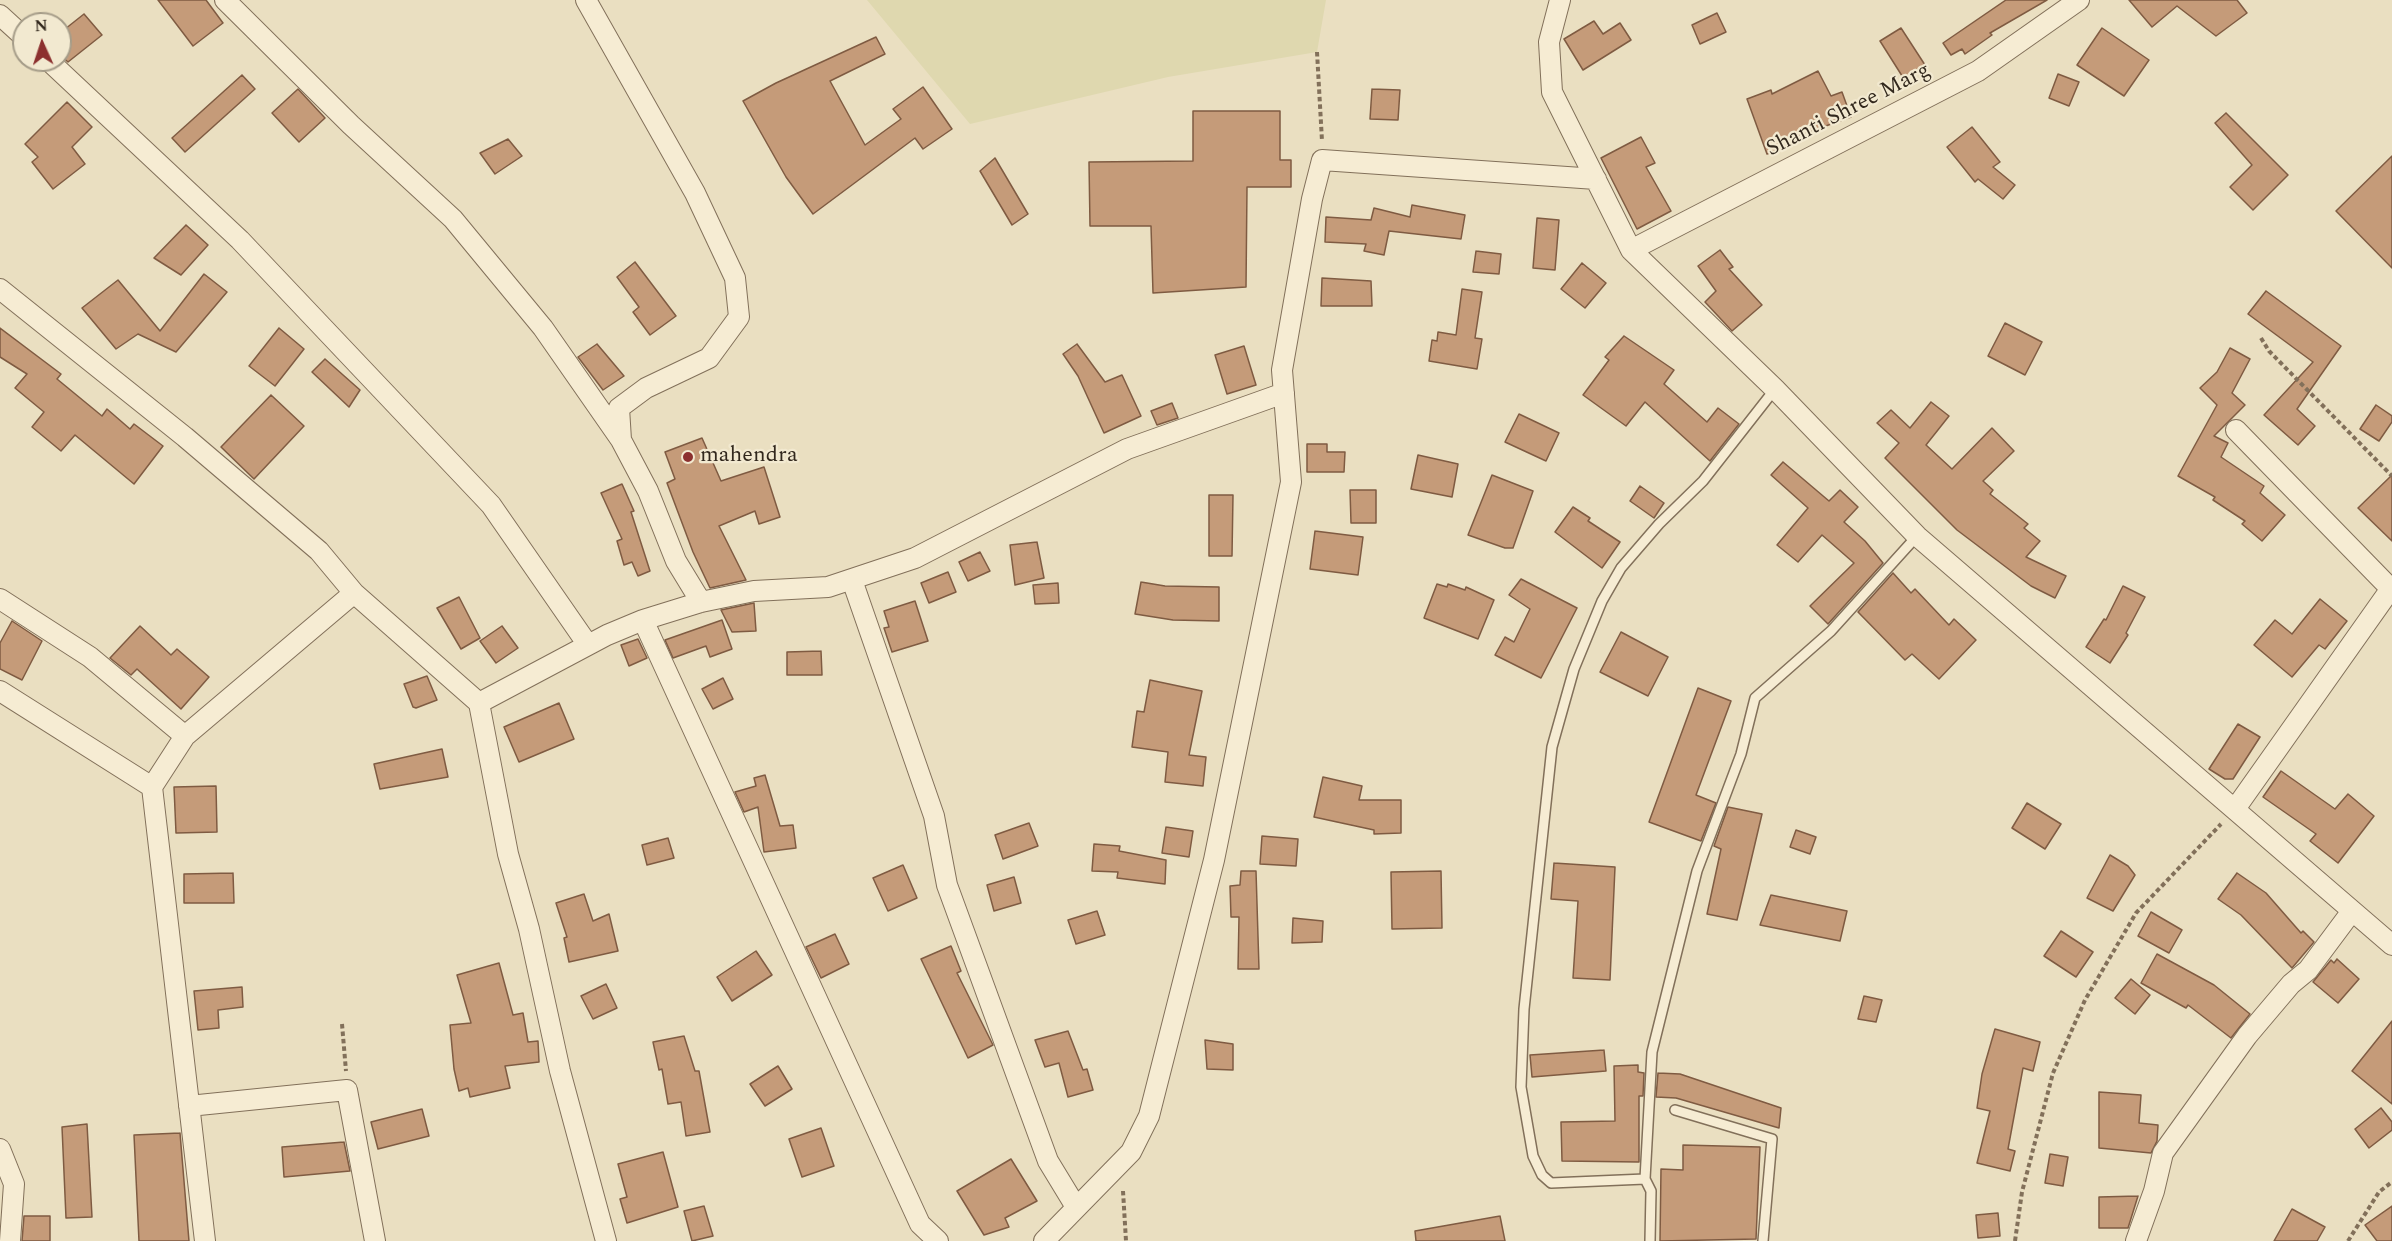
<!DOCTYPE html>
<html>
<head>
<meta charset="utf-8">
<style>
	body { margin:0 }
	#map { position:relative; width:2392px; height:1241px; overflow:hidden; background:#eadfc1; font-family:Spectral,serif }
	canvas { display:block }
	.north { position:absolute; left:12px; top:12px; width:60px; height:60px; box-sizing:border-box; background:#f2e9d0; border:2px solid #a59c88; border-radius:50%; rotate:357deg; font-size:16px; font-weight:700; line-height:24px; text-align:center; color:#32281d }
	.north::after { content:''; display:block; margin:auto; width:21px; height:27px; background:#8c302f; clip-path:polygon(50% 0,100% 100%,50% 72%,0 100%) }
</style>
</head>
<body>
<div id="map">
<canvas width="2392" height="1241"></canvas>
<div class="north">N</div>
</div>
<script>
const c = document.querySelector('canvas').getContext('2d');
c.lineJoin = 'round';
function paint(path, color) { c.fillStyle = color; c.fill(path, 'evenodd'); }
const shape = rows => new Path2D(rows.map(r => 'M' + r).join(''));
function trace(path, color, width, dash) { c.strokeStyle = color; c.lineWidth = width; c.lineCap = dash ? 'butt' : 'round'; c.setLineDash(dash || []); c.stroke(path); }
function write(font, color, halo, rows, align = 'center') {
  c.font = font + ' Spectral,serif'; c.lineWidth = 4.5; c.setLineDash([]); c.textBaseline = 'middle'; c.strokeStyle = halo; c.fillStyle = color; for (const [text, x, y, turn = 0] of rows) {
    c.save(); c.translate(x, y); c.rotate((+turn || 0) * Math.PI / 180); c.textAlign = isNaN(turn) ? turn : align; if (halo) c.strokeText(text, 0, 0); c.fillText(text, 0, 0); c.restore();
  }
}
paint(shape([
	[867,0,1326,0,1317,52,1168,77,970,124]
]), '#dfd8af');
const building = shape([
	[158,0,206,0,223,23,193,46,158,0],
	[2006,0,2047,0,1990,33,1992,35,1965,54,1962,49,1951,55,1943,43,2006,0],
	[2129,0,2237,0,2247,13,2216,36,2177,6,2152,27,2129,0],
	[1717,13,1726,32,1700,44,1692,25,1717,13],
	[84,14,102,35,68,62,60,55,60,33,84,14],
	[1594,21,1603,34,1620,23,1631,40,1583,70,1564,39,1594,21],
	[1901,28,1925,65,1904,79,1880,41,1901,28],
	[2102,28,2149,60,2124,96,2077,65,2102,28],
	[876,37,885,54,830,81,865,145,901,119,893,109,923,87,952,129,923,149,915,138,813,214,786,177,743,101,776,83,876,37],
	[1818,71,1831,96,1842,92,1851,117,1789,139,1791,146,1767,154,1747,99,1771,90,1772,94,1818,71],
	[2058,74,2079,82,2069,106,2049,98,2058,74],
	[242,75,255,89,185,152,172,138,242,75],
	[298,89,325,118,299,142,272,113,298,89],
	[1372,89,1400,90,1398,120,1370,119,1372,89],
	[67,102,92,127,72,147,85,164,53,189,32,162,38,157,25,144,67,102],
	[1193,111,1280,111,1280,160,1291,160,1291,187,1247,187,1246,287,1153,293,1151,226,1090,226,1089,162,1193,161,1193,111],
	[2226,113,2288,175,2253,210,2230,187,2252,165,2215,123,2226,113],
	[1972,127,2000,162,1993,167,2015,185,2003,199,1978,179,1975,182,1947,147,1972,127],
	[1641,137,1655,163,1646,167,1671,211,1637,229,1601,158,1641,137],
	[508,139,522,156,495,174,480,153,508,139],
	[2392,156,2392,268,2336,211,2392,156],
	[995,158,1028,214,1012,225,980,171,995,158],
	[1412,205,1465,215,1461,239,1389,231,1384,255,1364,251,1366,244,1325,242,1326,217,1371,220,1374,208,1410,217,1412,205],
	[1537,218,1559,220,1555,270,1533,268,1537,218],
	[186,225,208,245,181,275,154,258,186,225],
	[1720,250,1733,267,1729,269,1762,305,1732,331,1705,302,1716,291,1698,266,1720,250],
	[1476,251,1501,254,1499,274,1473,272,1476,251],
	[635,262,676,316,650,335,633,312,639,307,617,277,635,262],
	[1582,263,1606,283,1585,308,1561,289,1582,263],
	[204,274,227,292,176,352,138,334,116,349,82,308,118,280,160,331,204,274],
	[1322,278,1371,281,1372,306,1321,306,1322,278],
	[1462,289,1482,292,1475,338,1482,339,1477,369,1429,361,1432,340,1437,341,1438,332,1456,335,1462,289],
	[2266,291,2341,346,2297,409,2315,426,2298,445,2264,415,2313,362,2248,314,2266,291],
	[2005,323,2042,342,2025,375,1988,356,2005,323],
	[0,328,61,374,57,379,102,416,107,409,130,429,134,424,163,446,134,484,75,435,61,451,32,427,44,412,15,388,27,374,0,357,0,328],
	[279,328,304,349,275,386,249,366,279,328],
	[1624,336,1674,370,1664,384,1707,422,1718,408,1739,424,1710,461,1645,402,1626,426,1583,395,1609,360,1605,357,1624,336],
	[597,344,624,376,603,390,578,357,597,344],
	[1077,344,1105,382,1122,375,1141,416,1104,433,1078,376,1063,354,1077,344],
	[1244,346,1256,385,1227,394,1215,355,1244,346],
	[2230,348,2250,359,2232,393,2245,405,2214,436,2228,443,2221,457,2264,486,2260,493,2285,515,2262,541,2242,524,2245,521,2213,500,2215,497,2178,476,2217,405,2200,388,2217,372,2230,348],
	[325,359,360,390,349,407,312,372,325,359],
	[271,395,304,426,254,479,221,447,271,395],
	[1931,402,1949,416,1926,445,1952,469,1992,428,2014,451,1983,481,1993,490,1990,494,2028,524,2024,528,2040,541,2026,557,2066,576,2055,598,2031,586,1957,530,1885,458,1899,443,1877,423,1891,410,1910,428,1931,402],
	[1172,403,1178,418,1157,425,1151,411,1172,403],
	[2376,405,2392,416,2392,422,2379,441,2360,429,2376,405],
	[1519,414,1559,433,1546,461,1505,442,1519,414],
	[702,438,721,481,764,467,780,517,759,524,755,511,719,526,746,580,710,588,693,552,667,483,675,479,665,452,702,438],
	[1307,444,1327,444,1327,452,1345,452,1344,472,1307,472,1307,444],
	[1418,455,1458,464,1452,497,1411,489,1418,455],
	[1783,462,1829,501,1840,490,1858,507,1844,522,1865,541,1883,563,1828,624,1810,606,1854,563,1822,535,1798,562,1777,545,1808,508,1771,475,1783,462],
	[1492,475,1533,491,1513,548,1505,548,1468,535,1492,475],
	[2392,475,2392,541,2358,508,2392,475],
	[622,484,634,511,631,512,650,571,638,576,632,562,624,565,617,541,622,539,601,493,622,484],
	[1640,486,1664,503,1654,518,1630,501,1640,486],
	[1350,490,1376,490,1376,523,1351,523,1350,490],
	[1209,495,1233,495,1232,556,1209,556,1209,495],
	[1573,507,1590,518,1588,521,1620,542,1602,568,1555,532,1573,507],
	[1315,531,1363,537,1358,575,1310,569,1315,531],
	[1037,542,1044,578,1015,585,1010,545,1037,542],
	[980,552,990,571,968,581,959,562,980,552],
	[948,572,956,592,929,603,921,583,948,572],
	[1893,573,1911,593,1915,589,1949,625,1954,619,1976,640,1939,679,1912,654,1905,660,1858,612,1893,573],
	[1521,579,1577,608,1541,678,1495,655,1505,637,1514,642,1530,609,1509,595,1521,579],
	[1141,582,1165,586,1219,587,1219,621,1173,620,1135,614,1141,582],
	[1058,583,1059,603,1035,604,1033,585,1058,583],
	[1437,584,1447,587,1448,584,1465,590,1466,587,1494,600,1478,639,1424,618,1437,584],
	[2123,586,2145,597,2126,633,2128,635,2110,663,2086,647,2104,619,2106,620,2123,586],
	[459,597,480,638,461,649,437,608,459,597],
	[2320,599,2347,621,2325,649,2319,645,2292,677,2254,645,2275,620,2292,634,2320,599],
	[915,601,928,641,892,652,884,628,889,627,884,611,915,601],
	[754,603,756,631,732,632,721,610,754,603],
	[722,620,732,649,710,657,706,646,673,658,665,640,722,620],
	[12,621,42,641,22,680,0,669,0,643,12,621],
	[140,626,171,655,177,649,209,677,181,709,137,669,131,675,110,658,140,626],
	[502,626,518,648,496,663,480,641,502,626],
	[1621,632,1668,657,1648,696,1600,672,1621,632],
	[638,639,647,658,629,666,621,645,638,639],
	[821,651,822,675,787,675,787,652,821,651],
	[427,676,437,700,416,708,413,707,404,684,427,676],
	[723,678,733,699,713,709,702,689,723,678],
	[1150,680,1202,691,1189,755,1206,757,1203,786,1165,782,1168,752,1132,747,1137,711,1144,712,1150,680],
	[1698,688,1731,701,1696,795,1716,803,1701,841,1649,822,1698,688],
	[559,703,574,739,519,762,504,727,559,703],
	[2238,724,2260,737,2233,779,2225,779,2209,769,2238,724],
	[442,749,448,777,380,789,374,764,442,749],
	[2281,771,2335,809,2348,794,2374,816,2338,863,2310,841,2316,834,2263,797,2281,771],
	[765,775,780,826,793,825,796,848,764,852,758,807,744,812,735,792,756,786,754,778,765,775],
	[1323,777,1362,786,1359,800,1401,800,1401,833,1374,834,1374,830,1314,817,1323,777],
	[216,786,217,832,176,833,174,787,216,786],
	[2027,803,2061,824,2045,849,2012,828,2027,803],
	[1728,807,1762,814,1737,920,1707,914,1721,849,1714,846,1728,807],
	[1029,823,1038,846,1003,859,995,835,1029,823],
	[1166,827,1193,831,1189,857,1162,853,1166,827],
	[1796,830,1816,837,1810,854,1790,847,1796,830],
	[1262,836,1298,839,1296,866,1260,864,1262,836],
	[668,838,674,858,647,865,642,845,668,838],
	[1094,844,1120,846,1119,851,1166,860,1165,884,1117,878,1118,872,1092,871,1094,844],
	[2110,855,2128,866,2135,875,2113,911,2087,898,2110,855],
	[1554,863,1615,867,1610,980,1573,978,1578,901,1551,899,1554,863],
	[903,865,917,898,888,911,873,878,903,865],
	[1241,871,1256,871,1259,969,1238,969,1239,917,1231,917,1230,886,1240,885,1241,871],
	[1441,871,1442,928,1392,929,1391,872,1441,871],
	[233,873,234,903,184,903,184,874,233,873],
	[2237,873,2266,893,2301,933,2303,931,2314,942,2292,968,2241,915,2218,899,2237,873],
	[1014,877,1021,903,994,911,987,885,1014,877],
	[584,894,593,921,609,914,618,951,569,962,564,938,567,937,556,903,584,894],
	[1771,895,1847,911,1840,941,1760,925,1771,895],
	[1097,911,1105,935,1076,944,1068,920,1097,911],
	[2151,912,2182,930,2169,953,2138,936,2151,912],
	[1293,918,1323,921,1322,942,1292,943,1293,918],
	[2061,931,2093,952,2076,977,2044,956,2061,931],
	[835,934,849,964,821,978,806,947,835,934],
	[951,946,961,971,957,973,993,1045,968,1058,921,959,951,946],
	[756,951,772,975,732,1001,717,977,756,951],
	[2157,954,2214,985,2250,1014,2231,1038,2188,1005,2186,1008,2141,983,2157,954],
	[2337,959,2359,979,2338,1003,2313,982,2331,960,2334,963,2337,959],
	[499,963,513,1015,523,1013,528,1042,538,1041,539,1062,505,1066,510,1088,470,1097,468,1088,459,1091,454,1069,450,1025,471,1023,457,975,499,963],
	[2131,979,2150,995,2135,1014,2115,998,2131,979],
	[606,984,617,1008,593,1019,581,996,606,984],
	[242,987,243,1007,218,1010,219,1028,198,1030,194,991,242,987],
	[1864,996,1882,1000,1876,1022,1858,1019,1864,996],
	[2392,1021,2392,1104,2352,1071,2392,1021],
	[1995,1029,2040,1042,2033,1071,2023,1068,2008,1149,2015,1151,2010,1171,1977,1163,1990,1111,1977,1108,1982,1074,1995,1029],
	[1068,1031,1083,1070,1087,1069,1093,1090,1068,1097,1059,1063,1045,1067,1035,1040,1068,1031],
	[684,1036,695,1071,699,1071,710,1132,686,1136,681,1102,668,1104,662,1069,659,1070,653,1042,684,1036],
	[1205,1040,1233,1044,1233,1070,1207,1069,1205,1040],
	[1604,1050,1606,1071,1532,1077,1530,1055,1604,1050],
	[1638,1065,1638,1072,1644,1073,1643,1096,1639,1096,1639,1162,1562,1161,1561,1122,1615,1121,1614,1066,1638,1065],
	[778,1066,792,1089,765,1106,750,1084,778,1066],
	[1658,1073,1680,1074,1781,1108,1779,1128,1676,1098,1656,1097,1658,1073],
	[2099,1092,2141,1095,2139,1123,2158,1125,2157,1141,2151,1153,2099,1148,2099,1092],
	[2381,1108,2392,1122,2392,1130,2369,1148,2355,1129,2381,1108],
	[422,1109,429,1136,378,1149,371,1122,422,1109],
	[87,1124,92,1217,66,1218,62,1127,87,1124],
	[821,1128,834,1166,802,1177,789,1139,821,1128],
	[180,1133,189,1241,139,1241,134,1135,180,1133],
	[344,1142,350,1171,284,1177,282,1147,344,1142],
	[1683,1145,1760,1147,1756,1239,1660,1241,1661,1169,1683,1170,1683,1145],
	[663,1152,678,1207,627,1223,620,1199,627,1197,618,1164,663,1152],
	[2050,1154,2068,1157,2063,1186,2045,1183,2050,1154],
	[1011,1159,1037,1201,1005,1218,1009,1227,984,1235,957,1191,1011,1159],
	[2138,1196,2128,1228,2099,1228,2099,1197,2138,1196],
	[704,1206,713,1236,692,1241,684,1211,704,1206],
	[2392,1206,2392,1241,2377,1241,2365,1225,2392,1206],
	[2292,1209,2325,1227,2317,1241,2274,1241,2292,1209],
	[1998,1213,2000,1236,1978,1238,1976,1215,1998,1213],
	[24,1216,50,1216,50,1241,22,1241,24,1216],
	[1500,1216,1505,1241,1416,1241,1415,1231,1500,1216]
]);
paint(building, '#c59b79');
trace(building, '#7f5b42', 1.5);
const lane = shape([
	[1675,1110,1772,1139,1763,1241],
	[1645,1179,1652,1052,1697,871,1741,754,1755,698,1831,631,1917,536],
	[1650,1241,1651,1191,1645,1179,1551,1183,1542,1175,1533,1156,1521,1087,1524,1009,1552,747,1574,669,1602,601,1621,568,1659,524,1703,481,1775,389]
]);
const street = shape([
	[225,0,351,125,453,219,543,328,621,440],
	[586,0,695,193,735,278,739,317,709,358,646,388,619,408,621,440,648,491,676,561,701,602],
	[1560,0,1549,42,1552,92,1631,250,1775,389,1917,536,2392,945],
	[0,15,24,37],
	[48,60,240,240,491,505,588,645],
	[1631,250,1978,71,2079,0],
	[0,289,185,437,319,551,354,593,479,703],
	[2236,430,2391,589],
	[852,580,934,816,947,885,1048,1161,1076,1207],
	[0,599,90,657,185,736],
	[643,620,920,1224,938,1241],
	[0,691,152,787],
	[2235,809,2392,587],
	[189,1106,347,1090,375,1241],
	[0,1149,14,1184,10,1241],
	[205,1241,152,787,185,736,354,593],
	[606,1241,560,1071,529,929,508,854,479,703,607,635,643,620,701,602,754,591,828,587,915,558,1127,449,1284,393],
	[1044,1241,1131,1152,1149,1116,1214,860,1291,482,1282,370,1312,199,1322,160,1596,179],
	[2136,1241,2154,1191,2163,1153,2247,1036,2291,984,2308,970,2352,911]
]);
trace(lane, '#82705a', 12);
trace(street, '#82705a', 22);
trace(shape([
	[1317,52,1322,141],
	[2261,338,2269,351,2392,476],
	[342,1024,346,1071],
	[1123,1191,1126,1241],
	[2015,1241,2022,1192,2053,1073,2085,1000,2136,913,2221,824],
	[2348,1241,2379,1192,2392,1182]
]), '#82705a', 4, [4.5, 3]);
trace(lane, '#f6ecd3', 9);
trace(street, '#f6ecd3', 20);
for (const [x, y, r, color] of [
	[688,457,6,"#8c302f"]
]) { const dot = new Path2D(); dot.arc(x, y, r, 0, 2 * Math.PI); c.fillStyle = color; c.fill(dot); trace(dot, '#f2e9d0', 2); }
write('22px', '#32281d', '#f2e9d0', [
	["Shanti Shree Marg",1849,111,-27]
]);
write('22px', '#32281d', '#f2e9d0', [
	["mahendra",700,457]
], 'left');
</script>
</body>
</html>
